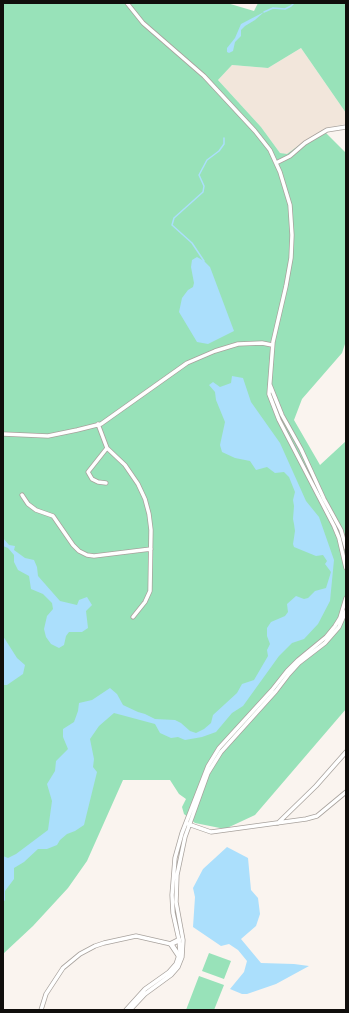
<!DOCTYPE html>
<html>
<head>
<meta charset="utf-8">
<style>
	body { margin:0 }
	#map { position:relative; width:349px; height:1013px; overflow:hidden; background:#faf4ef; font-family:"Golos Text",sans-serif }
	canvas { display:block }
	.frame { position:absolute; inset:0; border:4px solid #100e0c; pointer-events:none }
</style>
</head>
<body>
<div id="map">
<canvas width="349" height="1013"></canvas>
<div class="frame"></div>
</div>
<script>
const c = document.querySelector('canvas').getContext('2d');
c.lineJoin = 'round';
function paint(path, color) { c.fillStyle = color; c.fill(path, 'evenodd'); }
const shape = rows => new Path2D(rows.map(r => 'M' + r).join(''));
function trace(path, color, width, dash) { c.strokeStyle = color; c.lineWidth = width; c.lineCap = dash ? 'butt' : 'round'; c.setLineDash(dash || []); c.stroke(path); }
paint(shape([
	[301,48,346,113,346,124,330,127,323,130,298,146,287,155,280,153,261,127,218,80,232,65,268,68]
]), '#f2e6db');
paint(shape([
	[3,3,227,3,254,11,258,3,346,3,346,113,301,48,268,68,232,65,218,80,261,127,280,153,287,154,298,146,323,130,346,153,346,341,342,353,302,399,294,420,320,465,346,441,346,709,255,815,225,829,195,823,184,814,182,807,186,799,179,794,170,780,123,780,87,861,68,888,33,926,3,954],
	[209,953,231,961,224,979,202,971],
	[199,976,224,985,214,1010,186,1010]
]), '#98e2b9');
paint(shape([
	[264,12,255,20,245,26,241,30,241,36,235,42,233,51,229,53,227,52,227,48,235,38,241,24],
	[197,257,204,261,210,267,234,331,208,344,197,342,179,312,182,298,188,290,193,287,194,283,191,267,192,260],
	[232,376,243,378,251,402,280,443,306,501,319,517,334,560,330,601,318,624,304,639,292,643,279,656,243,706,232,713,216,732,202,737,185,740,178,737,171,738,160,733,155,724,114,713,99,726,90,739,94,759,93,767,97,772,84,825,75,831,67,834,60,840,57,845,47,849,38,849,24,862,14,868,14,879,5,891,5,900,3,903,3,856,8,858,16,854,48,830,52,801,47,784,55,771,56,761,68,749,63,737,63,729,74,722,78,711,79,703,92,700,110,688,117,694,123,705,138,712,145,714,155,719,175,720,181,723,190,731,196,733,204,729,211,723,213,715,237,693,242,684,254,680,268,656,267,650,270,644,267,636,267,628,271,622,285,616,288,612,287,604,296,596,304,599,308,598,315,591,326,588,331,572,325,564,327,561,323,555,316,556,294,547,293,544,295,531,294,524,293,519,294,506,293,500,295,492,289,477,284,472,275,473,267,467,256,470,250,461,235,458,222,452,220,445,225,422,216,400,215,392,209,385,213,382,220,387,231,383],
	[3,538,9,545,15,546,14,550,25,558,34,560,37,567,38,576,60,601,77,605,79,600,87,597,92,605,86,611,88,628,82,632,69,632,66,636,64,645,59,648,51,644,46,637,44,629,47,616,53,609,52,603,43,594,31,589,29,576,18,570,14,562,14,555,8,548,3,546],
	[3,636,17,658,25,665,23,674,7,685,3,685],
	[227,847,248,858,251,890,258,898,260,914,256,926,241,939,261,963,294,964,309,966,276,984,247,994,242,994,230,989,244,972,247,961,238,950,229,944,221,946,193,927,195,897,193,888,203,869]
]), '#abdffc');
trace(shape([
	[264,12,273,8,285,9,291,6,294,3],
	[204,261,192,243,172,225,174,218,203,192,204,186,199,175,207,160,219,151,224,144,224,138]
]), '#abdffc', 1.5);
const minor = shape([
	[127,3,143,23,204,76,255,131,270,150,280,172,290,205,292,235,291,258,286,286,273,342,269,394,279,420,334,526,339,538,346,568],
	[276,163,290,156,305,143,327,130,346,127],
	[270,385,282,415,301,449,324,499,341,530,346,548],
	[98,424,107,448,125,465,138,484,145,499,149,514,151,530,150,591,145,602,133,617],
	[3,434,48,436,77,430,101,424,187,363,215,351,238,344,262,343,272,345],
	[106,483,98,482,92,479,88,472,107,448],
	[22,495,28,504,36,510,53,516,73,545,79,551,87,555,94,556,151,549],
	[278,823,316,786,346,752],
	[188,824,211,832,306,819,317,816,346,792],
	[41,1010,46,994,63,968,80,954,95,946,104,943,136,936,171,944],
	[126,1010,145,989,169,972,176,964,180,952,179,940,173,913,172,895,175,858,182,833,208,766,219,748,272,690,287,671,298,660,326,637,335,626,340,618,346,598],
	[130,1010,145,994,171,975,178,967,182,957,183,940,176,902,177,875,185,837,208,773,221,752,276,691,289,674,299,663,325,643,339,627,346,611]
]);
const tertiary = shape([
	[179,956,171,944,179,940]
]);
trace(minor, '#a8a29d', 5);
trace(tertiary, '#a8a29d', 6);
trace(minor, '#fff', 3.5);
trace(tertiary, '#fff', 4.5);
</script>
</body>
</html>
